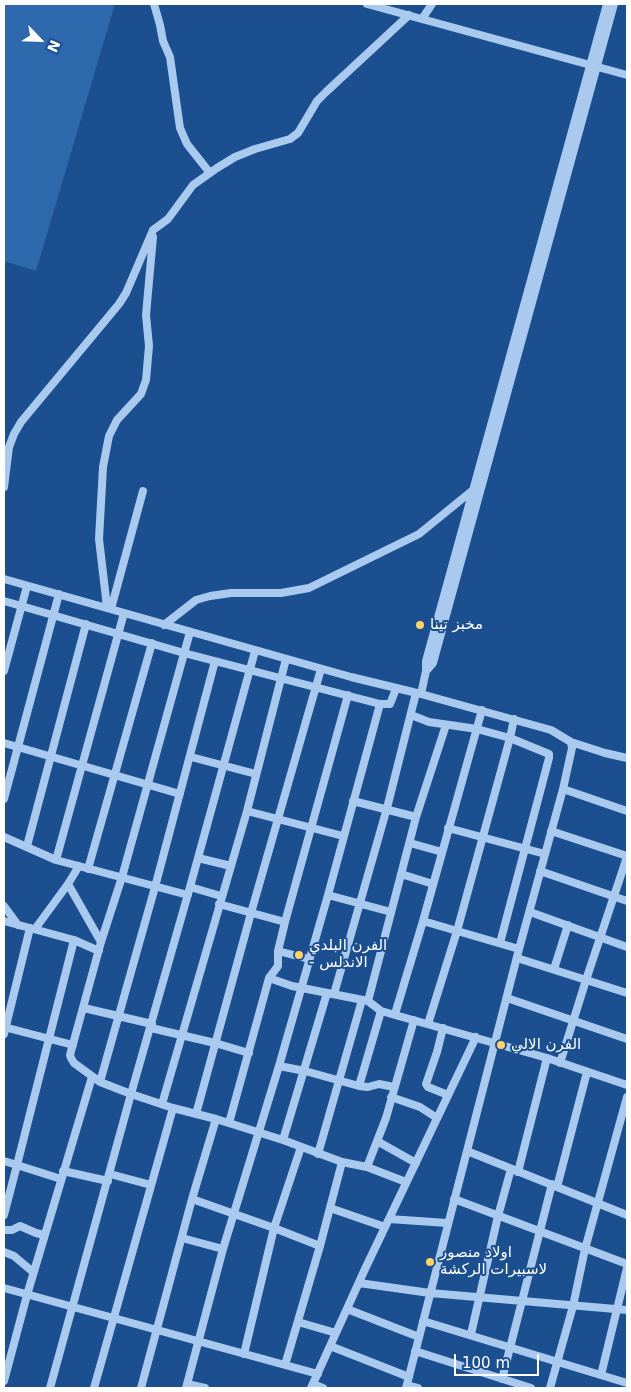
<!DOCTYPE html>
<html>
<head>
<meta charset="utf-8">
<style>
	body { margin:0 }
	#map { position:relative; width:631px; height:1392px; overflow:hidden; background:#1b4f8f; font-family:"DejaVu Sans",sans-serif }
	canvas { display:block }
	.frame { position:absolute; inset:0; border:5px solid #fff; pointer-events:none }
	.north { position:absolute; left:15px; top:15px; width:50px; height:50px; -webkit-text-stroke:4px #1b4f8f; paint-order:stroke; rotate:114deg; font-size:14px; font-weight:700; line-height:20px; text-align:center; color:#fff }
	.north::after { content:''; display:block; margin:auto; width:18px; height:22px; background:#fff; clip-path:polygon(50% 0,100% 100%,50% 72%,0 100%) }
	.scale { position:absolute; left:454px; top:1354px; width:85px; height:22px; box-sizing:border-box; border:2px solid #fff; border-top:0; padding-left:6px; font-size:15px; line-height:18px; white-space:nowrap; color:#fff; -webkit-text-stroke:4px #1b4f8f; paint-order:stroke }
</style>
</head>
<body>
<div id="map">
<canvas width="631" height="1392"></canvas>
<div class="frame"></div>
<div class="north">N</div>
<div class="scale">100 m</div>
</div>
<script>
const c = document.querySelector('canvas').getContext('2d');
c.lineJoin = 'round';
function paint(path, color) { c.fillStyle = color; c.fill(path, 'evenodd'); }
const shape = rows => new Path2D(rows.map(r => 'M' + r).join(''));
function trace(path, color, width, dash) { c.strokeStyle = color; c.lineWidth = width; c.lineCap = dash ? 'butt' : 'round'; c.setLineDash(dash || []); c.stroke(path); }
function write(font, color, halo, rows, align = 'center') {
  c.font = font + ' "DejaVu Sans",Cairo,sans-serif'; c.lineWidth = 4; c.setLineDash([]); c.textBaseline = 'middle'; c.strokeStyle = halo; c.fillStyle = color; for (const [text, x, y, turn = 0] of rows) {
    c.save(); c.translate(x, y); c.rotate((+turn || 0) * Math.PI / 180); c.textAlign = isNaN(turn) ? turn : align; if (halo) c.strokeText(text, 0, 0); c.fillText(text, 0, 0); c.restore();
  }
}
paint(shape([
	[4,4,115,4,36,271,4,261]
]), '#2e69ad');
trace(shape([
	[154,4,160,25,163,41,170,57,180,128,187,144,210,173],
	[367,4,627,75],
	[422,19,432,4],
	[4,487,9,447,14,434,21,422,119,304,126,293,153,230,168,219,193,185,217,168,235,157,255,149,290,139,298,133,317,101,326,92,409,15],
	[4,579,351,677,421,694],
	[4,601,184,653,380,704,390,704,396,689],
	[107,607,99,539,103,467,109,436,117,420,141,394,146,380,149,346,146,315,153,237],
	[111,609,143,491],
	[164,625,196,600,210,596,231,593,281,593,309,588,419,534,473,490],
	[190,632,122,877,101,942,70,1055,71,1058,74,1063,100,1082,131,1094,173,1108,216,1119,283,1140,342,1162,367,1167,406,1182],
	[4,671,27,586],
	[426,671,433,663,614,4],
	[411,715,429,722,477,729,510,738,549,754,549,758,500,943],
	[571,742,605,753,627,758],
	[4,743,180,794],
	[191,757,256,774],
	[563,789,627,811],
	[4,799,59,594],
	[353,801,416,817],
	[247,811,343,836],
	[448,828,545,854],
	[551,831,627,856],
	[4,837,56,860,188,895],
	[410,843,442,852],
	[27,846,86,624],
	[198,858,231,866],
	[56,860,124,613],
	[88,869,152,643],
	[540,871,627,901],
	[401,874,433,884],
	[68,884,101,942],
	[190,887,221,896],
	[328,895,391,912],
	[219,904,285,922],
	[4,906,18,925],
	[530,912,627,947],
	[4,921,74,940,99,951],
	[423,921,519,949],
	[35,929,68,884,79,866],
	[278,951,309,959],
	[517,958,627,993],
	[554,969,568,925],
	[269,978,292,986,368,1001,381,1011,547,1058,627,1085],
	[334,994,387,808,416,693],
	[507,998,627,1039],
	[368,1001,416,817,446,725],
	[84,1008,152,1024],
	[395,1014,423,921,482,710],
	[428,1024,457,931,510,738,514,719],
	[4,1027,73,1045],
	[151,1028,215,1043,249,1053],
	[443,1028,437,1052,426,1084,428,1087,448,1095],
	[4,1034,30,928],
	[560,1063,586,980,627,857],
	[279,1066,305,1071,359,1086,368,1087,379,1084,394,1087],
	[100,1082,155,887,215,661],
	[359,1086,381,1011],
	[391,1097,420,1107,437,1118],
	[162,1104,247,811,286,659],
	[196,1114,251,913,321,669],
	[229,1123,269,978,278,966,278,951,285,922,348,695],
	[283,1140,327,993],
	[377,1141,416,1163],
	[467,1151,627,1215],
	[318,1154,362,1000],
	[4,1161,17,1165,74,940],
	[367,1167,386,1118,414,1020],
	[63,1171,108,1181],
	[518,1172,547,1058],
	[110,1174,151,1185],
	[557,1187,587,1072],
	[192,1199,274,1228,320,1246],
	[454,1199,627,1264],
	[330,1208,385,1227],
	[4,1215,17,1165,61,1179],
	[389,1219,447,1223],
	[4,1230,12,1230,20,1226,36,1233,44,1235],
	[182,1238,223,1249],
	[4,1252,14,1256,33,1272],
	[359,1283,430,1293,627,1310],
	[4,1288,318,1374],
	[347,1309,419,1337],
	[423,1321,627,1383],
	[298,1322,336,1333],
	[471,1334,498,1216,511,1169],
	[330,1346,409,1377],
	[415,1351,531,1388],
	[244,1354,274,1228,301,1147],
	[285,1365,320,1246,342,1162],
	[601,1375,627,1268],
	[502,1379,552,1184],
	[4,1381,27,1295,92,1077],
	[187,1384,205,1388],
	[313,1384,323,1388],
	[407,1385,418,1388],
	[50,1388,131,1094,190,887,255,651],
	[94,1388,173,1108],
	[141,1388,192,1199,216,1119],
	[186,1388,223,1249,279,1066,328,895,380,704],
	[311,1388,365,1269,476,1037],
	[406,1388,519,949,563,789,572,748,571,742,551,730,421,694,426,671,426,661,607,4],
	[550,1388,573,1306,585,1249,627,1097]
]), '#a9c9ee', 8);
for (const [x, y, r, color] of [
	[420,625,5,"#ffd166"],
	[299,955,5,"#ffd166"],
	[501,1045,5,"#ffd166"],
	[430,1262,5,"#ffd166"]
]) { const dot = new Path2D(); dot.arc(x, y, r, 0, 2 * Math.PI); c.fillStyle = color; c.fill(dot); trace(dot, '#1b4f8f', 2); }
write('15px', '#fff', '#1b4f8f', [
	["مخبز تينا",430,625],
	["الفرن البلدي",309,946],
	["- الاندلس",309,963],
	["الفرن الالي",511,1045],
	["اولاد منصور",440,1253],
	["لاسبيرات الركشة",440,1270]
], 'left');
</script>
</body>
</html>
